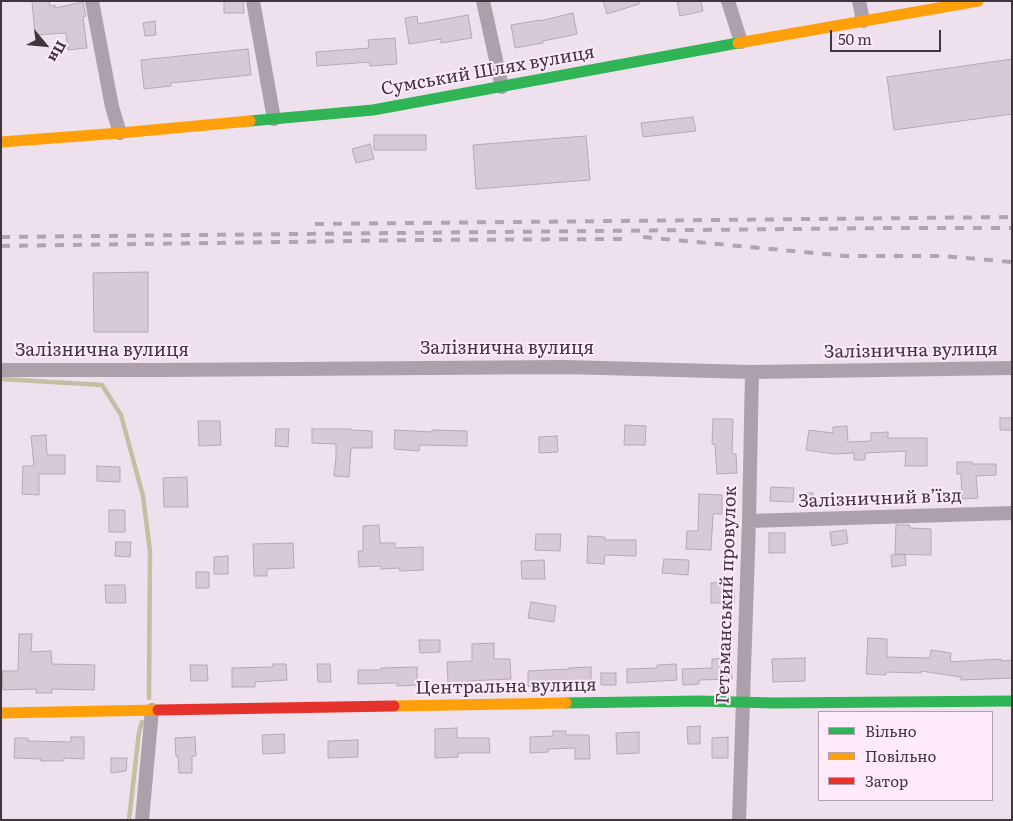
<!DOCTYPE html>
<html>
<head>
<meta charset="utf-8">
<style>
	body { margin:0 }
	#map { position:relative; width:1013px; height:821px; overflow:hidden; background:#eee1ed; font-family:Literata,serif }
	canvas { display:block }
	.frame { position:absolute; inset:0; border:2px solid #3f363e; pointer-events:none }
	.legend { position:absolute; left:818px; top:711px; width:175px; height:90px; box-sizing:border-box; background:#ffeafc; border:1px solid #b2a2b0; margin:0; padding:6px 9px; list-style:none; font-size:15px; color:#3f363e }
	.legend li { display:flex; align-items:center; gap:10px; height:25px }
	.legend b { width:25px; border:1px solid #b2a2b0 }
	.north { position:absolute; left:20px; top:20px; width:50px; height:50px; -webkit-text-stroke:4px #ffeafc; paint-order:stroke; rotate:118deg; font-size:14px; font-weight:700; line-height:20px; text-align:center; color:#3f363e }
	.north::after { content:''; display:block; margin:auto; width:18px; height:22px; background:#3f363e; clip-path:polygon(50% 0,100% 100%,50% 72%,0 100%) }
	.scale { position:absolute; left:830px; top:30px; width:111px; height:22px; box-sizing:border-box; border:2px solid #3f363e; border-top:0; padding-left:6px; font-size:15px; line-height:18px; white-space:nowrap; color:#3f363e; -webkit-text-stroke:4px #ffeafc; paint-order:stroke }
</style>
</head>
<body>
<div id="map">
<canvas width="1013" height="821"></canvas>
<div class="frame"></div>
<ul class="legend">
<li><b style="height:6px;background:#30b455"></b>Вільно</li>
<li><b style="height:6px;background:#ff9f0a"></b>Повільно</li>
<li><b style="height:6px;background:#e5322d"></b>Затор</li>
</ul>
<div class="north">Пн</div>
<div class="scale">50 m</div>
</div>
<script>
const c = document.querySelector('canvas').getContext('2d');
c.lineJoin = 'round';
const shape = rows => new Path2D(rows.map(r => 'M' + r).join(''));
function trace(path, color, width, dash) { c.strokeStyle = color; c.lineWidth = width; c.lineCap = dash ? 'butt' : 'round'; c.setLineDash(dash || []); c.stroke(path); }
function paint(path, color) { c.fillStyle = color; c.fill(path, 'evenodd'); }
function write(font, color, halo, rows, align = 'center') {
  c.font = font + ' Literata,serif'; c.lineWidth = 4; c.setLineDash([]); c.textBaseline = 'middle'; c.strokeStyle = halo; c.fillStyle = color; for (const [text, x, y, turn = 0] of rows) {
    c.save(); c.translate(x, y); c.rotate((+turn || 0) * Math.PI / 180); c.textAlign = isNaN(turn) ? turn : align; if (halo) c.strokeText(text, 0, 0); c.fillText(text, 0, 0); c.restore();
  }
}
trace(shape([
	[1,379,102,385,121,415,143,496,150,551,149,698],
	[129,820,139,732,142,722]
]), '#c5bea3', 4.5);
const building = shape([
	[32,1,49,1,50,6,55,5,55,8,83,2,86,16,83,17,87,48,68,50,66,33,35,35,32,1],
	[224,1,243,1,244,13,224,13,224,1],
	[603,1,639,1,639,4,607,14,603,1],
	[677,1,701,1,703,11,680,16,677,1],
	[573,13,577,34,543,41,543,43,515,48,511,25,540,20,540,21,573,13],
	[468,15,472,38,441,43,441,39,409,44,405,18,417,16,418,24,468,15],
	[155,21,156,35,145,36,143,23,155,21],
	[395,38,397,64,370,66,370,62,317,66,316,52,369,48,368,40,395,38],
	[248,49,251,75,171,83,171,86,144,89,141,60,248,49],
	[1012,59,1012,114,894,130,887,77,1012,59],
	[693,117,696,131,643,137,641,123,693,117],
	[374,135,426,135,426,150,374,150,374,135],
	[586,136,590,180,476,189,473,145,586,136],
	[370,144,374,159,356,163,352,149,370,144],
	[148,272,148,332,94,332,93,273,148,272],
	[1000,418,1012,418,1012,430,1000,430,1000,418],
	[713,419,733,419,732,454,736,454,737,473,717,474,715,444,712,444,713,419],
	[198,421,220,421,221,445,199,446,198,421],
	[625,425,646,426,645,445,624,445,625,425],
	[847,426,848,442,871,441,871,433,888,432,888,438,927,438,927,466,905,466,906,451,865,453,865,460,854,460,854,453,835,454,806,450,809,430,833,433,833,427,847,426],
	[276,429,289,429,288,447,275,446,276,429],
	[312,429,351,429,351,430,372,431,372,448,351,448,349,477,334,476,336,457,336,444,312,443,312,429],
	[395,430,432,432,432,430,467,431,467,446,420,445,419,451,394,449,395,430],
	[46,435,47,455,65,455,65,474,39,474,39,495,22,494,23,466,34,466,31,436,46,435],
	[557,436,558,452,539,453,539,437,557,436],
	[957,462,972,462,972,464,996,464,996,475,976,476,978,498,962,499,961,474,957,474,957,462],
	[97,466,120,467,120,482,97,481,97,466],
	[187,477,188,507,164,507,163,478,187,477],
	[771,487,794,488,793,502,770,501,771,487],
	[801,493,813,493,814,506,801,506,801,493],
	[699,494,722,495,722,514,713,514,711,550,686,549,687,531,698,531,699,494],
	[109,510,125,510,125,532,109,532,109,510],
	[379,525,380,543,395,543,395,548,423,547,423,570,400,571,399,568,381,569,381,566,359,567,358,551,363,551,363,526,379,525],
	[896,525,910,525,910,528,931,529,931,555,895,554,896,525],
	[846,530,848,543,832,546,830,532,846,530],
	[769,533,785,533,785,553,769,553,769,533],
	[536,534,561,534,560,551,535,550,536,534],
	[588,536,605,537,605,540,636,540,636,556,605,555,604,564,587,563,588,536],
	[116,542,131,542,130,557,115,556,116,542],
	[293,543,294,568,267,569,267,576,254,576,253,544,293,543],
	[905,554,906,565,892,567,891,555,905,554],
	[228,556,228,574,214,574,214,557,228,556],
	[664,559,689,560,688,575,662,573,664,559],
	[544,560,545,579,522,579,521,561,544,560],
	[196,572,209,572,209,588,196,588,196,572],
	[734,582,734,603,711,603,711,583,734,582],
	[105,585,125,585,126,603,106,603,105,585],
	[531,602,556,606,554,622,528,618,531,602],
	[19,634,32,634,31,652,51,651,52,664,95,665,94,690,52,689,52,693,36,693,36,689,3,690,2,671,18,671,19,634],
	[868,638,887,639,887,657,930,658,931,650,951,653,950,662,1001,659,1001,661,1012,660,1012,678,961,680,961,677,921,671,921,673,886,672,886,675,866,674,868,638],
	[419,640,440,640,440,652,420,653,419,640],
	[494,643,494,659,510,659,511,679,468,681,468,684,448,684,447,662,472,661,472,644,494,643],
	[731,658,732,679,699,680,699,684,683,685,682,669,712,668,712,659,731,658],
	[805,658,805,681,773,682,772,659,805,658],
	[273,664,286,664,287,680,255,682,255,687,232,687,232,668,273,667,273,664],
	[317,664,330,664,331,682,318,682,317,664],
	[676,664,677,680,627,683,627,669,657,668,657,665,676,664],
	[190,665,207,665,208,681,191,681,190,665],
	[417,667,417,685,397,686,397,683,358,684,358,670,381,670,381,668,417,667],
	[591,667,591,682,553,683,554,686,528,686,528,671,569,669,569,668,591,667],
	[601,673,616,673,616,685,601,685,601,673],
	[700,726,700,744,688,744,687,727,700,726],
	[457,728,457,738,489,738,490,753,458,753,458,757,435,758,435,729,457,728],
	[553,731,566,731,566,735,589,735,590,759,575,759,575,748,548,749,548,752,530,753,530,737,553,736,553,731],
	[639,732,639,753,617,754,616,733,639,732],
	[284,734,285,753,263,754,262,735,284,734],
	[71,737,84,737,84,759,64,758,64,761,41,761,41,759,14,758,15,738,28,738,28,741,71,742,71,737],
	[195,737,196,756,192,756,192,773,179,773,178,756,176,757,175,738,195,737],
	[728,737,728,758,712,758,712,738,728,737],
	[358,740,358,757,328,758,328,741,358,740],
	[111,758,127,758,126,771,111,773,111,758]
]);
paint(building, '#d7cad6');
trace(building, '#b4a9b3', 1);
trace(shape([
	[92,1,112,107,120,133],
	[253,1,274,119],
	[483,1,502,87],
	[728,1,741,42],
	[859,1,863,21],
	[1,370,162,370,564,367,752,372,1012,368],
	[749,521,1012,513],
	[142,820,152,710],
	[739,820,749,521,752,372]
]), '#aca0ab', 14);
trace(shape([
	[250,121,373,110,738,43],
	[566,703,699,701,774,703,1012,701]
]), '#30b455', 11);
trace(shape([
	[738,43,978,1],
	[1,142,120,133,250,121],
	[394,706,566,703],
	[1,713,158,710]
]), '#ff9f0a', 11);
trace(shape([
	[158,710,394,706]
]), '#e5322d', 11);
trace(shape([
	[315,224,1012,217],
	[1,237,892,228,1012,228],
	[643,237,846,256,943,256,1012,262],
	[1,246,422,240,625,239]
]), '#aea5ad', 4, [9, 9]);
write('18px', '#3f363e', '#ffeafc', [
	["Сумський Шлях вулиця",488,71,-10],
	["Залізнична вулиця",507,349],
	["Залізнична вулиця",102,351],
	["Залізнична вулиця",911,351,-1],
	["Залізничний в’їзд",880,499,-2],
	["Гетьманський провулок",727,595,-88],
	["Центральна вулиця",506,687,-1]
]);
</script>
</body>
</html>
